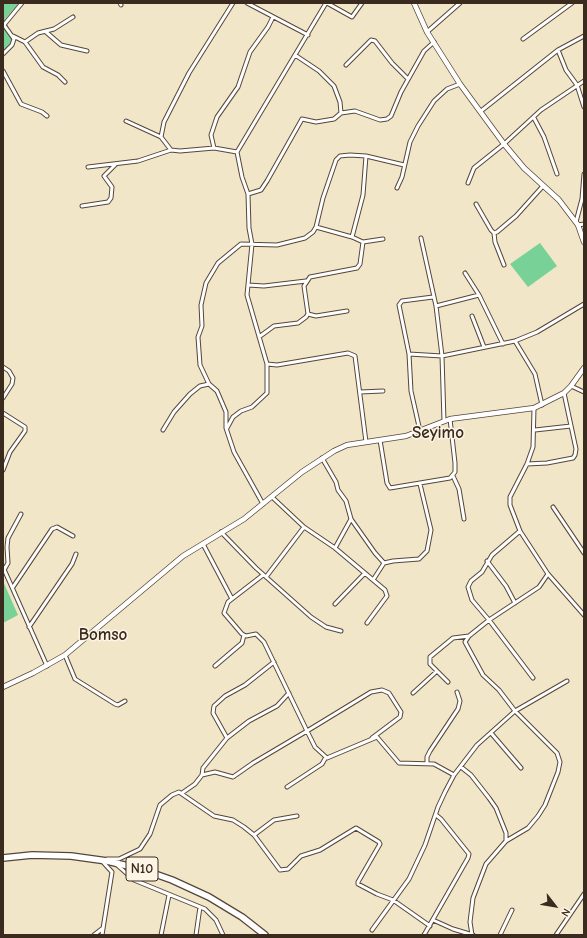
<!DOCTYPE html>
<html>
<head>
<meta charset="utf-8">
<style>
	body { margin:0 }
	#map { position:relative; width:587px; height:938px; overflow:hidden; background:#f2e6c9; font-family:"Comic Neue",sans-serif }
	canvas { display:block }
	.frame { position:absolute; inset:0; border:4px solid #3b2a1e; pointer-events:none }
	.north { position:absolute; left:535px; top:886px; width:40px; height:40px; -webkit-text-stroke:3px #fcf5e5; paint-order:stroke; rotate:121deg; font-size:11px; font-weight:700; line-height:16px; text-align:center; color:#3b2a1e }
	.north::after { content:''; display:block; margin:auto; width:14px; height:18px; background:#3b2a1e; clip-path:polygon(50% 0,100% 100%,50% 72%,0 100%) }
</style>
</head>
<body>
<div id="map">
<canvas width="587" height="938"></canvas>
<div class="frame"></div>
<div class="north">N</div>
</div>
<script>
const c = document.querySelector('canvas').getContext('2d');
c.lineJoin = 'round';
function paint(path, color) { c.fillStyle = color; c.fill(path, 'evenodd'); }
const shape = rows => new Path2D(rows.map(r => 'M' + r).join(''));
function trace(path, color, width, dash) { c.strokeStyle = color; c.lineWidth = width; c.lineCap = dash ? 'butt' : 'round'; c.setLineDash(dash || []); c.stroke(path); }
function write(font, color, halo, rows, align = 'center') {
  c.font = font + ' "Comic Neue",sans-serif'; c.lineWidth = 3; c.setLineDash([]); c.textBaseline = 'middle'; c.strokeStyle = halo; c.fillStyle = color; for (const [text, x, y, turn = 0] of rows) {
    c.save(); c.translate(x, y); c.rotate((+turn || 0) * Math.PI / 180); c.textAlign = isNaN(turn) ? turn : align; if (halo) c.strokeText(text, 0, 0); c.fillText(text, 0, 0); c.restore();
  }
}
paint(shape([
	[3,3,19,3,5,19,14,42,3,51],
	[540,243,557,266,528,287,510,264],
	[3,581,18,615,3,623]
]), '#78d197');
const street = shape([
	[120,3,121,5],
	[247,3,308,35],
	[327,3,352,17,362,3],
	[3,26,22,3],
	[46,32,61,45,87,51],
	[427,32,460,3],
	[13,36,25,42,43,67,58,75,65,82],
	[523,39,572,3],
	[25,42,38,33,54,29,73,17],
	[558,50,566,70,577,85,584,107],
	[3,54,12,45,14,39,4,25],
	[295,55,319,71,334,86,340,102,341,113],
	[346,65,371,40,375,41,392,63,408,79],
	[3,71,21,104,42,112,47,116],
	[481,111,558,50,584,36],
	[534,118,544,137,557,174],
	[126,121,161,137,171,150,180,151,214,148,237,152,242,177,248,194,249,228,252,244,247,295,267,364,267,393,252,407,241,411,233,417,227,428],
	[161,137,164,122,189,73,233,3],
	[214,148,211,135,217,117,238,87,250,52,268,27,273,17],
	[237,152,326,3],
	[88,167,138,161,171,150],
	[468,183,474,168,504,144,541,110,584,81],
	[397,188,402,177,410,142,418,126,434,101,447,89,460,84],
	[248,194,261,190,267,181,302,119,316,122,334,119,341,113,355,111,380,120,387,119,391,116,401,92,424,51,434,42],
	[476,204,491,230,494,233,497,232,516,216,543,186],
	[82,206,108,202,111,198,112,187,104,176,116,164],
	[576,222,582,199,584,174],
	[578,225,584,224],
	[316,227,352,237,363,242],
	[494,233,495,242,504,265],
	[352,237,363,195,366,156],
	[421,238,436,306,442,356,444,421],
	[465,273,479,295],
	[248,285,264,286,306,281],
	[436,306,479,295,503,344],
	[308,314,316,316,347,311],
	[472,316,484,347],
	[259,337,274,326,298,323,306,317,308,314,304,286,310,277,357,268,360,264,363,242,383,239],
	[515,341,535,374,542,405],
	[409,354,399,305,402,301,433,297],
	[267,364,277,365,348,353,355,356,366,442],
	[3,367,9,371,13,378,12,384,3,398],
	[571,386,584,392],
	[360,392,383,391],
	[534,408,533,447,527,464,510,497,510,505,520,531,548,574,584,615],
	[3,413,25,427,25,431,10,452,3,470],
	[163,430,174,412,190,394,200,386,209,384],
	[535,430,571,426],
	[420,431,411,391,409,354,442,356,515,341,537,332,584,304],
	[380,440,387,483,390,488,450,478,455,472,455,463,450,419],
	[322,458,336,482,338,490,346,501,351,519,375,553,384,563],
	[527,464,547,463,573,458,575,455,576,449,564,393],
	[453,476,459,489,464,519],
	[272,497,304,527,335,548,385,590,387,596,367,623],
	[263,504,234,452,226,428,226,412,217,391,209,384,200,365,198,337,202,326,201,305,206,283,218,263,241,244,277,245,305,238,313,232,316,227,323,198,336,160,340,156,350,155,366,156,404,165],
	[553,507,584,553],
	[520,531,492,555,482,572,471,581,468,587,472,600,489,620,533,678],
	[221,532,256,568,311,617,326,627,341,631],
	[203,544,232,599],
	[335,548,351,519],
	[487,561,506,586,515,603],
	[3,567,47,666],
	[4,570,8,563,7,547,8,538,21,514],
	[266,577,304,527],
	[373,580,384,563,393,561,419,559,427,551,431,530,420,484],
	[13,587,52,529,57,527,73,536],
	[335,604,365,573],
	[29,627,72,564,76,554],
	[65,655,75,679,115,704,118,705,125,701],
	[215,666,242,643,244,635],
	[448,682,430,664,430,657,453,638,469,636],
	[413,693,436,672],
	[491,733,521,768],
	[227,738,213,713,214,706,225,696,245,685,274,662],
	[372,738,400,717,401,712,389,693,382,690,371,692,307,731,315,747,327,758,377,737,399,763,434,764,454,775],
	[427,763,427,757,430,751,458,709,460,701,457,692],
	[461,767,471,775,489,798,496,808,506,833,506,841,486,864,473,898,470,922,472,935],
	[202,775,203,768,227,738,249,721,277,706,289,693],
	[287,787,322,764,326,757],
	[182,793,195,784,202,775,215,772,233,777,253,763,307,731,264,642,256,634,246,636,242,634,224,613,228,602,263,575],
	[254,835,274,820,297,816],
	[506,841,528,828,538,816,545,805,558,772,560,762,557,753,515,711,499,690,483,675,465,642,469,636,489,620,539,587,548,574],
	[107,859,119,859,140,849,150,834,160,805,172,795,179,792,214,816,233,820,244,827,254,835,280,870,288,869,301,856,320,850,356,828,379,842,380,844,358,882,358,884,377,894,393,900,430,926],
	[102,861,112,872,102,935],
	[117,865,134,880,205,909,216,920,223,935],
	[433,920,453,929,473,935],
	[372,930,409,879,425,845,438,807,445,792,454,775,477,745,515,711,567,681],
	[94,935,103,928],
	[161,935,169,895],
	[196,935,200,907],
	[424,935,468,858,469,854,441,819,436,815],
	[500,935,512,910],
	[556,935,584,894]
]);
const secondary = shape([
	[414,3,427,32,460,84,504,144,524,168,559,200,578,225,584,242],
	[3,687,33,673,65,655,183,556,244,519,302,472,334,451,347,445,406,436,450,419,534,408,564,393,571,386,584,368]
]);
const highway = shape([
	[3,858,32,855,71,856,107,861,141,869,172,880,209,897,242,917,265,935]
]);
trace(street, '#564638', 5);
trace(secondary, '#564638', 6);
trace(highway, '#564638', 8);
trace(street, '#fff', 3);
trace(secondary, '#fff', 4.5);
trace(highway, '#fff', 5.5);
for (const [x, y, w] of [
	[142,869,32]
]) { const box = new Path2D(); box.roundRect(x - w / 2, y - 12, w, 24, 3); c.fillStyle = '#fcf5e5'; c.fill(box); trace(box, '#3b2a1e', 1); }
write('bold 14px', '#3b2a1e', null, [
	["N10",142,869]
]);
write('bold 17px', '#3b2a1e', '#fcf5e5', [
	["Seyimo",438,433],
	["Bomso",103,635]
]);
</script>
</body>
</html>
